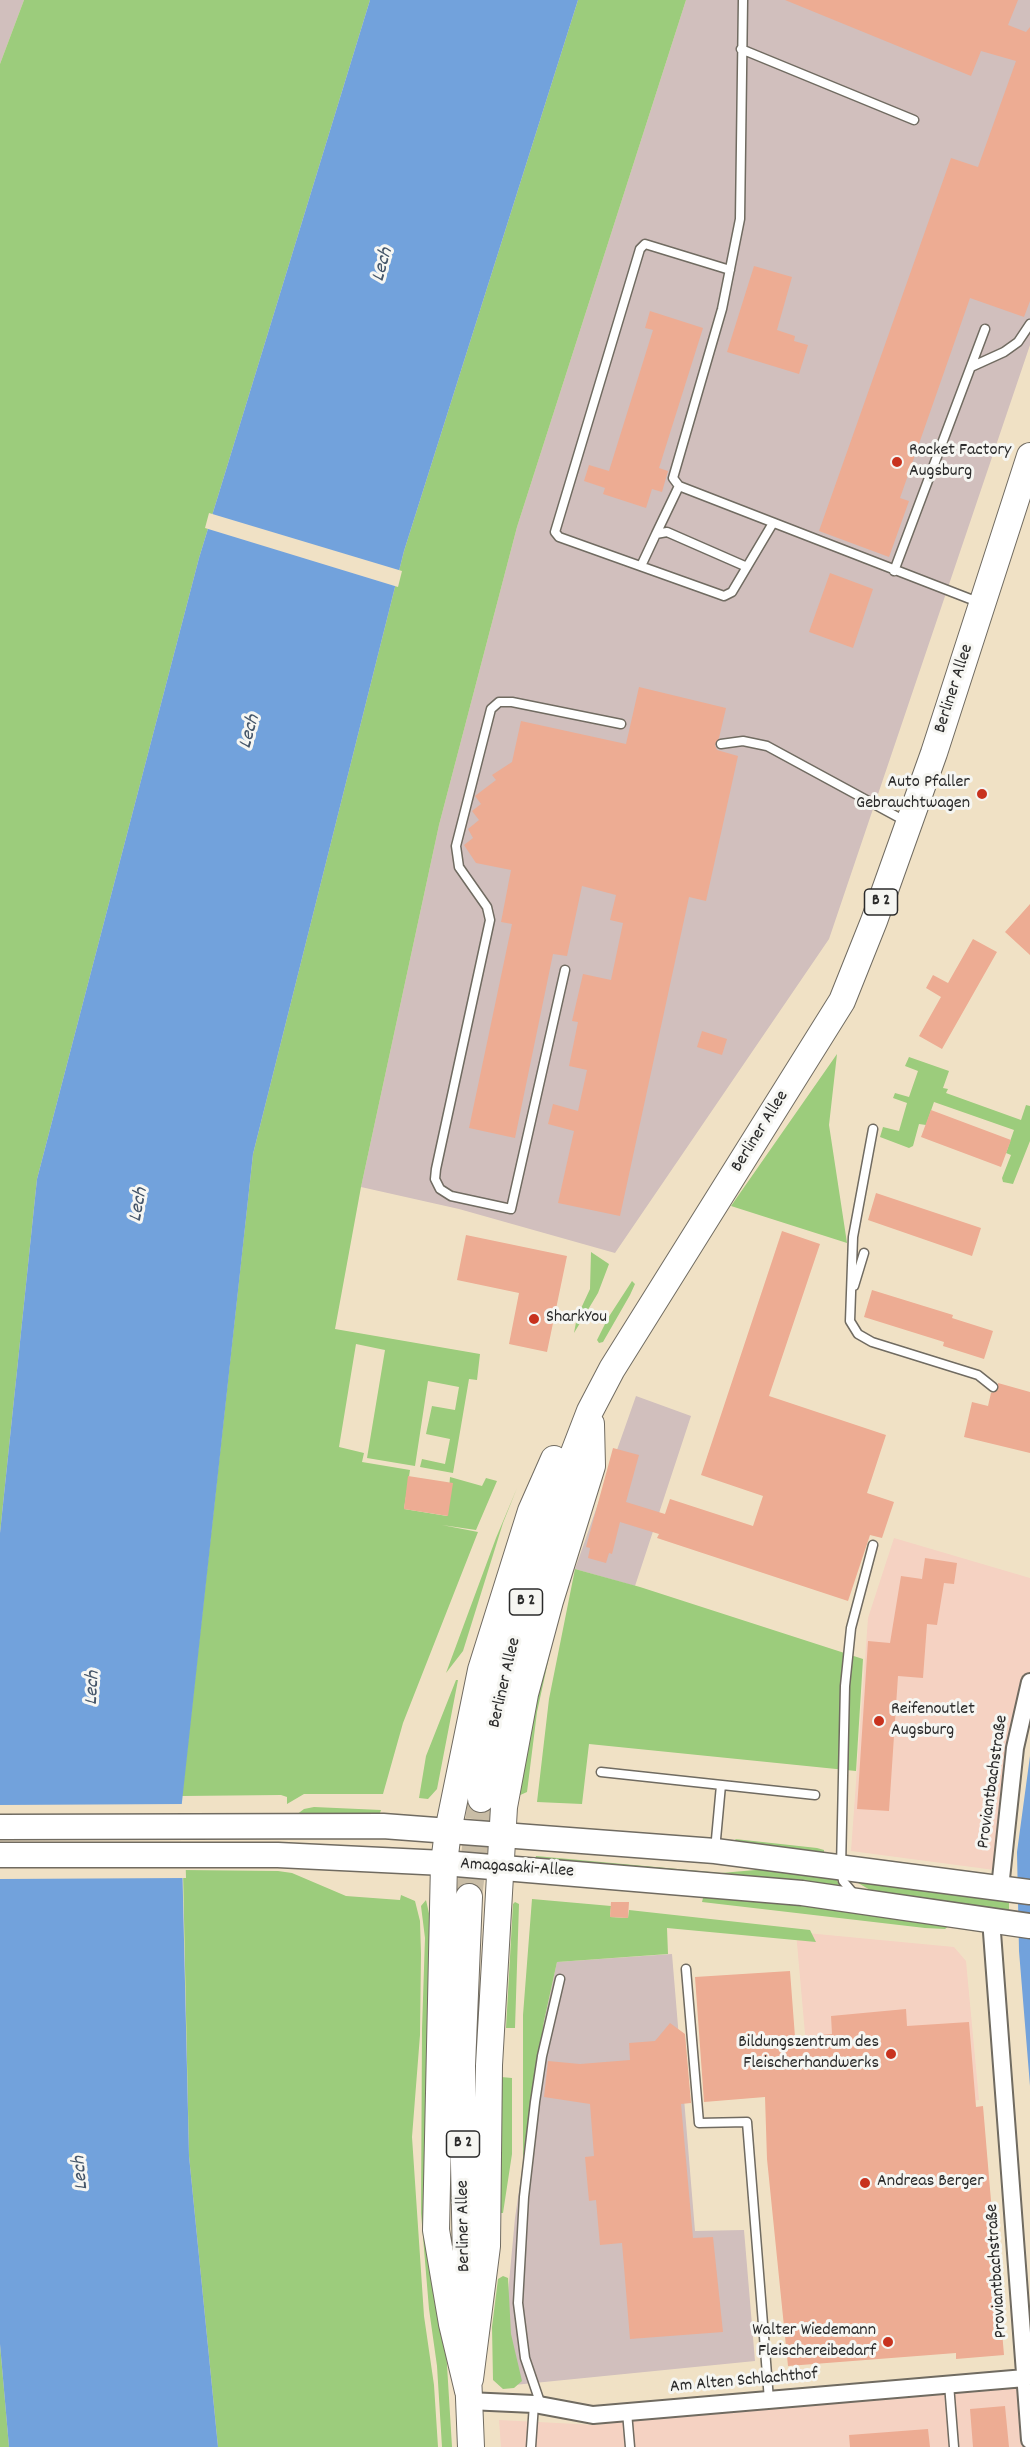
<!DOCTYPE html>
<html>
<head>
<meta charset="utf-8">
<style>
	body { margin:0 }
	canvas { display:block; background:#f0e1c5 }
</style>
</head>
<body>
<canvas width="1030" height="2447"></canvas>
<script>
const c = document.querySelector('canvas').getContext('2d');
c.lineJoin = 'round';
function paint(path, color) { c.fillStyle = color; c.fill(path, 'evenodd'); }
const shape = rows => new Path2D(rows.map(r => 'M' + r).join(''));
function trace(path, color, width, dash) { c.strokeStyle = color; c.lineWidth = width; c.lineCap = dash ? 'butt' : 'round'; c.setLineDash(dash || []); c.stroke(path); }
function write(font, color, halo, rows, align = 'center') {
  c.font = font + ' Dekko,sans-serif'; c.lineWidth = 6; c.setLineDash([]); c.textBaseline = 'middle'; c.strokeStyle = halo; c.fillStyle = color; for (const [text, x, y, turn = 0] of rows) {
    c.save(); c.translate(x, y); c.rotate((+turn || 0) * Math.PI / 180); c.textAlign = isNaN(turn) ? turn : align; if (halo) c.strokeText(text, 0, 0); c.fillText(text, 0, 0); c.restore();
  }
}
paint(shape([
	[894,1538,1030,1578,1030,1682,1002,1871,851,1851,868,1618],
	[796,1932,954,1947,966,1961,979,2100,812,2113],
	[1021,2382,1026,2447,501,2447,499,2420,596,2425]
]), '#f5d2c2');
paint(shape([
	[0,0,24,0,0,64],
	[686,0,1030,0,1030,345,829,939,615,1253,459,1209,361,1187,439,825,517,527],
	[636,1396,691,1416,635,1586,575,1569],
	[672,1954,695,2231,744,2230,755,2361,504,2386,506,2315,515,2218,544,2021,557,1962]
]), '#d1bfbd');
paint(shape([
	[24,0,370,0,199,558,37,1179,0,1533,0,64],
	[578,0,686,0,517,527,439,825,361,1187,335,1329,480,1354,477,1380,469,1379,453,1473,420,1467,422,1459,445,1464,450,1439,426,1434,432,1406,455,1410,459,1387,428,1381,415,1466,367,1458,385,1350,356,1344,339,1447,364,1453,362,1462,410,1470,404,1509,447,1516,450,1477,482,1486,486,1478,497,1481,476,1530,442,1525,478,1532,403,1723,383,1794,304,1794,287,1804,287,1797,281,1795,182,1796,253,1154,404,551],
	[837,1054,829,1125,847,1243,731,1206],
	[909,1057,949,1071,943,1088,948,1089,946,1093,1021,1120,1026,1105,1030,1106,1030,1141,1013,1184,1003,1182,1002,1178,1011,1155,1006,1153,1014,1130,934,1102,926,1125,919,1124,913,1146,909,1148,880,1137,883,1127,899,1131,907,1103,893,1098,895,1093,909,1097,918,1071,905,1066],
	[591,1252,609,1264,598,1293,574,1333,577,1317,590,1289],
	[632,1281,635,1284,630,1295,603,1342,599,1343,597,1340,608,1318],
	[517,1488,503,1523,463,1651,446,1673,496,1538],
	[575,1569,640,1587,863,1659,856,1771,589,1744,582,1804,537,1802,549,1699],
	[565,1584,537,1712,527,1792,518,1796,521,1758],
	[456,1680,458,1680,437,1789,428,1799,419,1798,426,1756],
	[314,1807,381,1810,379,1816,296,1815,304,1809],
	[735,1839,817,1848,824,1850,824,1855,739,1844],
	[536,1856,721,1873,767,1869,835,1877,842,1890,535,1861],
	[183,1870,278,1871,292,1873,346,1896,400,1900,401,1895,415,1901,420,1921,421,1954,420,2035,412,2137,424,2316,434,2385,438,2447,218,2447,189,2156],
	[853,1880,1009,1900,1009,1912,877,1894],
	[710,1894,833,1909,950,1925,945,1929,925,1928,702,1902,703,1898],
	[532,1899,611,1906,610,1917,628,1918,629,1910,810,1930,816,1942,667,1928,668,1954,557,1962,544,2021,523,2161,523,2015],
	[426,1900,430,1918,444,2316,452,2447,442,2447,437,2366,429,2309,421,2213,422,2029,425,1938,421,1906],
	[515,1902,519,1904,515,2028,506,2028,513,1904],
	[501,2077,512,2078,512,2154,503,2213,497,2213],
	[503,2276,508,2278,511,2334,522,2381,514,2388,503,2389,493,2380,492,2327,498,2279],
	[0,2344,9,2447,0,2447]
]), '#9ccc7c');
paint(shape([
	[370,0,578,0,404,551,253,1154,181,1811,189,2156,218,2447,9,2447,0,2344,0,1533,37,1179,199,558],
	[1030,1756,1030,2086,1019,1951,1017,1852]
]), '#72a2dc');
paint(shape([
	[209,513,402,571,398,587,205,528],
	[184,1804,186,1878,0,1879,0,1805]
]), '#f0e1c5');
paint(shape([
	[785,0,1018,0,1008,25,1026,32,1030,27,1030,301,1024,317,970,298,900,498,909,501,889,557,819,531,951,158,978,167,1016,61,981,51,971,76],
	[754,266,792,277,777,330,795,336,794,341,808,345,799,374,727,352],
	[650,311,703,328,659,468,668,471,662,492,652,489,646,508,603,494,605,488,584,481,589,465,609,471,653,330,645,328],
	[830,573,873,589,853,648,809,632],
	[639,687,726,708,719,738,715,745,717,750,738,756,706,901,689,897,620,1216,558,1203,574,1131,548,1124,553,1104,578,1111,587,1070,569,1066,578,1022,572,1021,583,974,611,980,623,923,610,920,616,895,582,886,567,956,553,954,515,1138,469,1128,512,924,501,922,511,870,476,863,464,845,473,838,468,829,479,820,472,811,481,804,475,796,496,780,492,775,512,762,521,721,626,744],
	[1030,904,1030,955,1005,932],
	[973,939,997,952,942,1049,919,1036,941,997,926,988,933,975,948,983],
	[702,1031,727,1039,722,1055,697,1047],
	[931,1110,1011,1140,1001,1167,921,1137],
	[876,1193,981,1228,972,1256,868,1220],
	[782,1231,820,1244,769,1396,886,1435,867,1493,894,1502,882,1538,870,1535,848,1601,657,1538,659,1534,620,1522,612,1554,609,1553,606,1563,588,1558,590,1548,586,1547,613,1448,639,1455,626,1502,665,1514,670,1499,753,1526,763,1496,701,1475],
	[466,1235,567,1256,547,1352,509,1344,519,1293,457,1280],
	[872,1290,953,1315,952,1318,993,1331,984,1359,943,1346,944,1342,864,1317],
	[998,1383,1030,1392,1030,1453,964,1437,972,1402,988,1406,991,1393,998,1390],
	[408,1476,453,1483,448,1516,404,1509],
	[925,1558,957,1563,954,1584,944,1583,937,1625,927,1624,923,1678,898,1676,889,1811,857,1809,868,1641,890,1643,901,1576,922,1579],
	[611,1902,629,1902,628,1918,610,1917],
	[790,1971,795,2037,832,2034,831,2016,906,2009,907,2026,969,2022,976,2107,983,2106,1004,2355,956,2359,956,2353,788,2366,767,2159,765,2097,704,2102,695,1977],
	[670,2023,685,2034,691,2103,681,2104,693,2238,713,2237,723,2332,630,2339,622,2243,600,2245,596,2200,589,2201,585,2157,594,2156,590,2104,544,2097,548,2061,580,2064,630,2060,629,2043,655,2041],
	[1005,2406,1009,2447,973,2447,970,2409],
	[928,2429,930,2447,850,2447,849,2435]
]), '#edac93');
trace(shape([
	[469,1897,481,1799]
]), '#c9bda6', 26, [26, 13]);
const lane = shape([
	[743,0,740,219,722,309,673,478,679,486,978,602],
	[741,49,914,120],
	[730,270,645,244,640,249,555,532,559,537,724,596,732,592,773,523],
	[971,367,1004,352,1018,342,1030,324],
	[656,534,679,486],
	[641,566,656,534,667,532,747,567],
	[894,571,985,329],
	[721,744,743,741,767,746,907,822],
	[565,970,511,1209,451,1196,440,1189,435,1179,436,1169,490,920,487,907,459,867,456,846,491,709,499,702,512,702,621,724],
	[873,1129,853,1237,850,1321,858,1334,872,1342,978,1375,993,1387],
	[854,1286,864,1253],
	[601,1772,815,1795],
	[715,1850,721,1785],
	[854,1894,843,1881,841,1868,845,1686,851,1628,873,1545],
	[686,1969,699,2123,747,2122,769,2400],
	[949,2384,954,2447],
	[541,2405,525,2358,518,2303,524,2197,535,2102,542,2056,560,1979],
	[627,2412,630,2447],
	[531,2447,534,2404]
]);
const street = shape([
	[1000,1888,1015,1748,1030,1682],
	[991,1919,1030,2440],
	[468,2401,534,2404,593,2415,1025,2378]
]);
const secondary = shape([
	[0,1827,383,1826,715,1851,1030,1892],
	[0,1855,278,1855,444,1863,802,1893,1030,1926]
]);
const primary = shape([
	[481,1799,508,1664,558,1494,590,1411,612,1369,842,1001,874,921,934,753,1030,456],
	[467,2310,462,2066,469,1897],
	[468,2374,471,2447],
	[470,2379,487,2246,489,2065,504,1807,525,1694,550,1601,592,1466,591,1424],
	[468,2391,452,2324,436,2230,444,1863,448,1831,481,1670,531,1511,554,1459]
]);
trace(lane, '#706b61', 11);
trace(street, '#706b61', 20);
trace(secondary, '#706b61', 27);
trace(primary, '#706b61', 28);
trace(lane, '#fff', 8);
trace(street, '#fff', 16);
trace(secondary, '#fff', 24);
trace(primary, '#fff', 26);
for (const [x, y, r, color] of [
	[897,462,6,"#c8321e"],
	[982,794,6,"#c8321e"],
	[534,1319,6,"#c8321e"],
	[879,1721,6,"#c8321e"],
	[891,2054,6,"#c8321e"],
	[865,2183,6,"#c8321e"],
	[888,2342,6,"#c8321e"]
]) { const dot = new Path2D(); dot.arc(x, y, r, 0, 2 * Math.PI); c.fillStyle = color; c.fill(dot); trace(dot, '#f6f6f2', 2); }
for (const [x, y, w] of [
	[881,902,33],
	[526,1602,33],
	[463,2144,33]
]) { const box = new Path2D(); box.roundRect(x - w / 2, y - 13, w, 26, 4.5); c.fillStyle = '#f6f6f2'; c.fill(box); trace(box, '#2b2b2b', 1.5); }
write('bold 16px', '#2b2b2b', null, [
	["B 2",881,902],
	["B 2",526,1602],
	["B 2",463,2144]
]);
write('18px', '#2b2b2b', '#f6f6f2', [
	["Rocket Factory",909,452],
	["Augsburg",909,473],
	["Auto Pfaller",970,784,"right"],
	["Gebrauchtwagen",970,805,"right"],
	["SharkYou",546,1319],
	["Reifenoutlet",891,1711],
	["Augsburg",891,1732],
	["Bildungszentrum des",879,2044,"right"],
	["Fleischerhandwerks",879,2065,"right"],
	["Andreas Berger",877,2183],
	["Walter Wiedemann",876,2332,"right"],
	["Fleischereibedarf",876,2353,"right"]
], 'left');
write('18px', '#2b2b2b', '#f6f6f2', [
	["Berliner Allee",955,689,-72],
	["Berliner Allee",761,1132,-58],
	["Berliner Allee",506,1683,-77],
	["Proviantbachstraße",994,1782,-82],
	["Amagasaki-Allee",517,1869,4],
	["Berliner Allee",465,2226,-91],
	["Proviantbachstraße",998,2271,-94],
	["Am Alten Schlachthof",744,2382,-5]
]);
write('italic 20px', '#445569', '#f6f6f2', [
	["Lech",384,265,-74],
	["Lech",251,732,-74],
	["Lech",140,1205,-79],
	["Lech",94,1688,-87],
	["Lech",82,2173,-95]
]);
</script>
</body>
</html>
